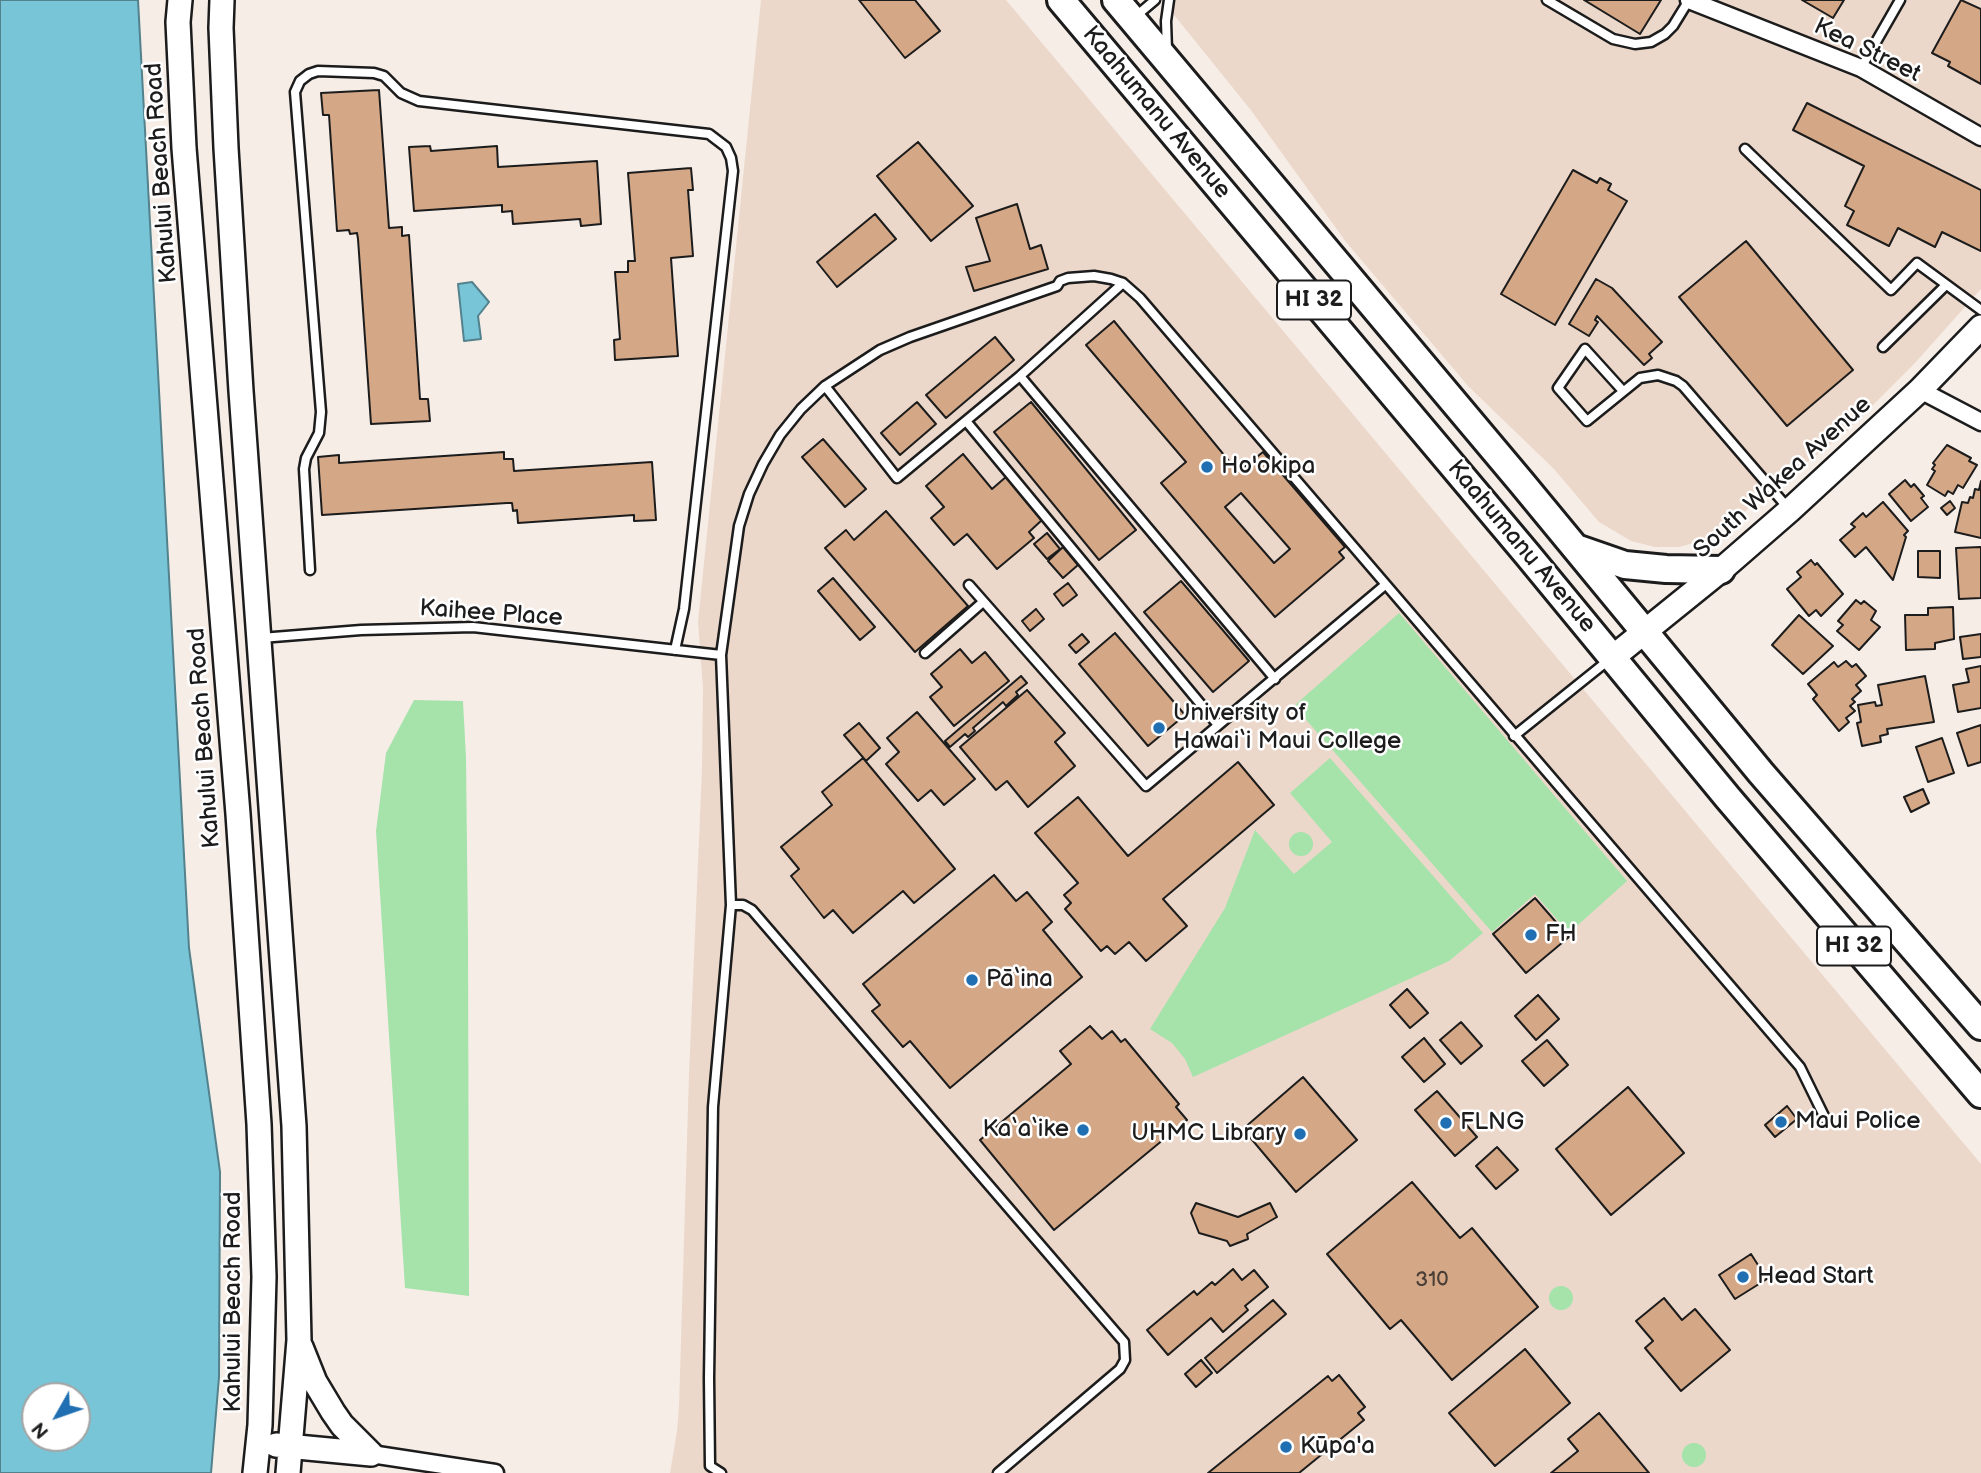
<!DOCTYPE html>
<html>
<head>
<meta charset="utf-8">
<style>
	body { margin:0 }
	#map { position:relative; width:1981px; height:1473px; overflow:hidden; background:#f6ede7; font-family:"Balsamiq Sans",sans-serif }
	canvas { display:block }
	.north { position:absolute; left:21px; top:1382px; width:70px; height:70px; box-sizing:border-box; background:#fff; border:2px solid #a4a4a4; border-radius:50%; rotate:230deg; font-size:19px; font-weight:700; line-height:28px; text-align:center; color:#1c1c1c }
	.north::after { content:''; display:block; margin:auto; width:24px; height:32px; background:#1f6fb2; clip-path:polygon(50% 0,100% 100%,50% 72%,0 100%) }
</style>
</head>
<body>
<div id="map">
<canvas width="1981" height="1473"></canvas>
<div class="north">N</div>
</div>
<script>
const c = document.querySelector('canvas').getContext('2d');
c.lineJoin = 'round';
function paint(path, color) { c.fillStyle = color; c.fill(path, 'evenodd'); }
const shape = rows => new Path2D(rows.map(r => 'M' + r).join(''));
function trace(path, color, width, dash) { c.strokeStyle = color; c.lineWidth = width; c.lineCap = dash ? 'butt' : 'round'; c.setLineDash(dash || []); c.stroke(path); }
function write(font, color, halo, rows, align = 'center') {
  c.font = font + ' "Balsamiq Sans",sans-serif'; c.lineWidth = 5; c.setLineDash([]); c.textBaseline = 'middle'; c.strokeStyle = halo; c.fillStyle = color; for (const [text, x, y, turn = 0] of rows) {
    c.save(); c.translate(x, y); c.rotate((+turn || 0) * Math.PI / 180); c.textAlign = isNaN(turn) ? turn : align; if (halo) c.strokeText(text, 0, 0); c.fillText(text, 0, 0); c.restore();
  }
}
paint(shape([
	[761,0,1006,0,1981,1164,1981,1473,670,1473,677,1431,679,1407,689,1074,702,768,703,688,698,622],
	[1162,0,1981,0,1981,289,1914,364,1845,433,1763,496,1715,537,1679,547,1655,547,1631,541,1599,522,1554,469,1469,387,1346,242,1250,109]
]), '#ecd8ca');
paint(shape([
	[1399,613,1627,881,1569,933,1535,894,1492,932,1294,706],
	[414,700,463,701,466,758,468,940,469,1296,405,1288,376,831,386,753],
	[1330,758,1483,933,1449,961,1193,1077,1185,1059,1172,1043,1150,1029,1225,908,1255,830,1294,874,1332,842,1290,793],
	'1289 844a12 12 0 1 1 24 0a12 12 0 1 1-24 0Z',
	'1549 1298a12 12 0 1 1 24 0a12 12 0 1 1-24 0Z',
	'1682 1455a12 12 0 1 1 24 0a12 12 0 1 1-24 0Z'
]), '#a5e3ab');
const water = shape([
	[0,0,138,0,189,948,220,1172,219,1377,211,1473,0,1473,0,0],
	[77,1396,77,1438,35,1438,35,1396,77,1396],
	[472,282,489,302,478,316,481,339,464,341,458,284,472,282]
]);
paint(water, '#78c5d7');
trace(water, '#53818c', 2);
const building = shape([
	[859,0,915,0,940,31,905,58,859,0],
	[1584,0,1661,0,1640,34,1584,0],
	[1802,0,1844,0,1833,18,1802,0],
	[1961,0,1981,9,1981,84,1948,66,1950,62,1932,53,1961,0],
	[379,90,389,228,402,227,402,236,409,235,420,399,428,399,430,421,371,424,358,239,357,233,350,234,349,230,337,231,329,115,323,115,321,93,379,90],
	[1807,103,1981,190,1981,251,1942,232,1935,247,1898,228,1889,246,1847,225,1854,211,1845,206,1864,166,1793,130,1807,103],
	[918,142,973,206,931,241,877,176,918,142],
	[430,146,431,151,497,146,498,167,597,161,601,224,581,226,580,219,513,224,512,211,502,212,502,205,414,211,409,147,430,146],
	[691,168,693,190,688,190,693,256,671,258,678,356,615,360,614,340,620,339,615,272,628,272,628,261,635,261,628,173,691,168],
	[1573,170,1597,183,1600,178,1611,184,1608,190,1627,201,1555,325,1501,294,1573,170],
	[1017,204,1030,249,1041,245,1048,269,974,291,966,267,990,261,976,218,1017,204],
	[875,214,896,239,837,287,817,262,875,214],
	[1746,241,1853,370,1787,426,1679,297,1746,241],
	[1596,279,1612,288,1662,342,1649,354,1652,358,1644,365,1597,316,1595,320,1598,322,1589,336,1569,324,1596,279],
	[1114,321,1238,472,1263,452,1345,547,1339,552,1344,558,1275,617,1161,483,1186,462,1086,345,1114,321],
	[1241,493,1290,549,1274,563,1225,507,1241,493],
	[995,337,1014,360,946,418,926,395,995,337],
	[917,402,936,424,900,455,881,433,917,402],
	[1031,402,1136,530,1099,560,994,432,1031,402],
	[823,439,866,489,845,507,802,457,823,439],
	[1947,445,1971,458,1969,461,1977,465,1963,488,1958,485,1953,494,1948,491,1945,496,1927,485,1935,471,1932,469,1935,465,1933,463,1947,445],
	[504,452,504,459,513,459,514,471,652,462,656,520,634,521,634,515,518,523,517,510,513,511,512,503,507,503,322,515,318,457,339,455,339,463,504,452],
	[963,454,992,489,1007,476,1043,519,1029,532,1034,538,997,569,967,534,954,545,931,518,944,507,926,486,963,454],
	[1905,480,1911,487,1914,484,1924,496,1921,498,1928,507,1911,521,1889,494,1905,480],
	[1981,481,1981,538,1955,532,1962,502,1968,503,1970,497,1973,498,1975,489,1979,490,1981,481],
	[1950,501,1955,508,1947,515,1941,508,1950,501],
	[1883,502,1908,531,1904,535,1906,537,1893,580,1866,547,1855,557,1840,540,1855,527,1851,524,1863,513,1866,517,1883,502],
	[886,511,968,606,915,652,825,548,846,530,854,540,886,511],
	[1047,533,1060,549,1047,559,1034,544,1047,533],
	[1063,547,1078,565,1063,578,1048,561,1063,547],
	[1981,547,1981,598,1959,599,1956,548,1981,547],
	[1918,551,1940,551,1940,578,1918,577,1918,551],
	[1811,560,1815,565,1817,563,1843,594,1821,616,1816,610,1809,616,1787,589,1801,577,1797,572,1811,560],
	[833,578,875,627,860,640,818,591,833,578],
	[1181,581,1249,661,1213,692,1144,612,1181,581],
	[1068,583,1077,595,1063,606,1054,594,1068,583],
	[1856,600,1861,604,1864,601,1876,611,1871,620,1880,627,1859,650,1837,631,1843,625,1838,621,1856,600],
	[1953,607,1954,639,1935,643,1935,649,1906,650,1905,615,1928,615,1928,608,1953,607],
	[1036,609,1044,619,1030,631,1022,621,1036,609],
	[1799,615,1833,646,1803,674,1772,645,1799,615],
	[1115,633,1185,715,1148,746,1079,664,1115,633],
	[1082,634,1089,642,1076,653,1069,645,1082,634],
	[1981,634,1981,657,1963,659,1960,637,1981,634],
	[960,649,972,663,985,652,1009,681,954,726,930,697,942,687,931,674,960,649],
	[1846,661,1852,667,1856,664,1866,676,1856,685,1861,691,1852,699,1855,702,1850,706,1855,711,1846,718,1849,722,1839,731,1813,699,1817,695,1808,684,1834,662,1838,667,1846,661],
	[1981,666,1981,708,1958,712,1953,685,1969,682,1966,669,1981,666],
	[1021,676,1027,683,1016,692,1018,695,1006,706,1003,702,973,728,975,731,968,737,965,734,950,747,945,741,1021,676],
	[1925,676,1934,722,1887,729,1888,734,1880,736,1881,742,1862,746,1857,723,1861,722,1858,705,1875,702,1876,706,1882,705,1878,685,1925,676],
	[1027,690,1065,733,1055,742,1075,766,1028,807,1007,781,996,790,960,747,1027,690],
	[917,712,975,779,944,805,931,790,918,801,886,764,899,752,887,738,917,712],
	[859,723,880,748,866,761,844,735,859,723],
	[1981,725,1981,762,1968,766,1957,733,1981,725],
	[1942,738,1954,773,1928,782,1916,747,1942,738],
	[863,758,955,869,914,903,903,891,853,933,833,910,824,918,791,876,799,869,781,847,832,805,822,792,863,758],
	[1238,762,1274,805,1163,899,1187,926,1146,961,1129,942,1115,954,1107,946,1101,951,1065,909,1071,903,1064,895,1078,883,1035,833,1078,797,1128,856,1238,762],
	[1923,789,1929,803,1911,812,1904,797,1923,789],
	[994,875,1016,901,1027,892,1052,922,1043,930,1082,977,950,1088,910,1041,903,1047,872,1011,880,1005,863,984,994,875],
	[1535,898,1569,937,1526,973,1493,934,1535,898],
	[1407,989,1428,1013,1410,1028,1390,1005,1407,989],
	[1538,995,1559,1019,1536,1040,1515,1016,1538,995],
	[1461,1022,1482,1046,1461,1064,1440,1040,1461,1022],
	[1090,1026,1102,1039,1112,1031,1121,1042,1125,1039,1179,1104,1176,1107,1187,1120,1054,1230,980,1140,1071,1064,1060,1051,1090,1026],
	[1424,1038,1445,1064,1424,1082,1402,1057,1424,1038],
	[1547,1040,1568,1065,1544,1086,1522,1061,1547,1040],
	[1303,1077,1357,1140,1296,1192,1243,1129,1303,1077],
	[1628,1087,1684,1153,1611,1215,1556,1149,1628,1087],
	[1437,1091,1477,1137,1455,1156,1415,1110,1437,1091],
	[1787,1106,1797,1119,1775,1137,1765,1125,1787,1106],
	[1497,1147,1518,1170,1496,1189,1476,1166,1497,1147],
	[1412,1182,1460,1238,1472,1228,1538,1307,1452,1380,1401,1320,1390,1329,1327,1254,1412,1182],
	[1196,1203,1238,1217,1270,1203,1277,1217,1247,1234,1248,1239,1230,1246,1227,1241,1199,1233,1191,1213,1196,1203],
	[1751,1254,1767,1279,1735,1299,1719,1275,1751,1254],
	[1233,1269,1242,1280,1254,1270,1268,1287,1245,1306,1248,1310,1223,1332,1211,1318,1168,1355,1147,1330,1194,1291,1197,1295,1212,1282,1215,1285,1233,1269],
	[1664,1298,1682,1320,1695,1309,1730,1350,1681,1391,1645,1348,1653,1341,1636,1321,1664,1298],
	[1273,1300,1286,1314,1217,1373,1205,1358,1273,1300],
	[1525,1349,1570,1403,1495,1466,1449,1413,1525,1349],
	[1201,1360,1212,1373,1196,1387,1185,1374,1201,1360],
	[1339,1375,1365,1407,1358,1413,1364,1420,1299,1473,1208,1473,1328,1376,1332,1381,1339,1375],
	[1599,1413,1649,1473,1551,1473,1578,1451,1568,1439,1599,1413]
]);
paint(building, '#d4a786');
trace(building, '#1c1c1c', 2);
const lane = shape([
	[1547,0,1613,39,1635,44,1651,42,1665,34,1673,26,1689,0],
	[1136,16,1155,0],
	[1167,50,1166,21,1169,0],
	[1861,68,1900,0],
	[1745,149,1891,290,1917,263,1981,310],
	[1883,347,1946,285],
	[1020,376,1275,679],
	[825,386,897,478,1020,376,1123,283],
	[1623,391,1585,349,1558,388,1587,421,1640,378,1658,375,1676,381,1683,386,1788,508],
	[966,421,1218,725],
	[310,570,304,469,306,458,319,433,321,412,295,92,300,81,309,74,318,71,374,73,384,76,401,93,419,101,709,134,726,147,731,158,733,171,684,609,675,650],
	[969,585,1146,786,1385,585],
	[261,638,361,630,473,627,721,655],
	[925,653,983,602],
	[1514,736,1610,659],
	[731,905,743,905,752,910,1124,1342,1125,1360,1120,1369,998,1473],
	[721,1473,710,1466,709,1378,713,1107,731,905,721,655,739,526,749,494,763,464,780,435,801,409,825,386,880,350,910,337,1057,286,1060,281,1068,278,1094,276,1111,279,1123,283,1140,298,1800,1067,1826,1120]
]);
const street = shape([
	[1689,0,1861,68,1981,137],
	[1920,390,1981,422],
	[371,1454,495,1473]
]);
const secondary = shape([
	[180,0,178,22,184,148,238,814,259,1124,264,1277,260,1425,255,1473],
	[222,0,221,28,226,148,241,391,294,1126,299,1340,288,1473],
	[1612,658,1721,570,1790,510,1920,390,1981,327],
	[301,1347,315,1382,333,1412,342,1425,371,1454],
	[276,1445,371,1454]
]);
const primary = shape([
	[1061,0,1527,554,1728,798,1981,1094],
	[1116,0,1521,482,1761,773,1981,1026],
	[1576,548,1625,565,1666,569,1721,570]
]);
trace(lane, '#1c1c1c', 13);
trace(street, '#1c1c1c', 21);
trace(secondary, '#1c1c1c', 28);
trace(primary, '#1c1c1c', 32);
trace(lane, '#fff', 8);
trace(street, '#fff', 16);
trace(secondary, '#fff', 23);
trace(primary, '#fff', 26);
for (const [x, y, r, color] of [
	[1207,467,7,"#1f6fb2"],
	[1159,728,7,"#1f6fb2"],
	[1531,935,7,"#1f6fb2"],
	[972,980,7,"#1f6fb2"],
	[1781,1122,7,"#1f6fb2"],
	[1446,1123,7,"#1f6fb2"],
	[1083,1130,7,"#1f6fb2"],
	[1300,1134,7,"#1f6fb2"],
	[1743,1277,7,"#1f6fb2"],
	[1286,1447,7,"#1f6fb2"]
]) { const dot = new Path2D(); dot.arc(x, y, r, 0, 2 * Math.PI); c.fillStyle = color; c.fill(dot); trace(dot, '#fff', 2.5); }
write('21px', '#4a3f36', null, [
	["310",1432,1281]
]);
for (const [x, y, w] of [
	[1314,300,74],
	[1854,946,74]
]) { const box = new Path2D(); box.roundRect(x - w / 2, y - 19.5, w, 39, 5); c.fillStyle = '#fff'; c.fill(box); trace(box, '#1c1c1c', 2); }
write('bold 23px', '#1c1c1c', null, [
	["HI 32",1314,300],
	["HI 32",1854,946]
]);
write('24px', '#1c1c1c', '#fff', [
	["Kea Street",1867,51,26],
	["Kaahumanu Avenue",1156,113,50],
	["Kahului Beach Road",162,173,-94],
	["South Wakea Avenue",1783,478,-42],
	["Kaahumanu Avenue",1521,547,50],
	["Kaihee Place",491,614,4],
	["Kahului Beach Road",205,738,-94],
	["Kahului Beach Road",234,1302,-90]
]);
write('24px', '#1c1c1c', '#fff', [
	["Ho'okipa",1221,467],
	["University of",1173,714],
	["Hawai‘i Maui College",1173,742],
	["FH",1545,935],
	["Pā‘ina",986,980],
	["Maui Police",1795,1122],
	["FLNG",1460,1123],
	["Ka‘a‘ike",1069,1130,"right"],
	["UHMC Library",1286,1134,"right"],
	["Head Start",1757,1277],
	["Kūpa'a",1300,1447]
], 'left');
</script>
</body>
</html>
